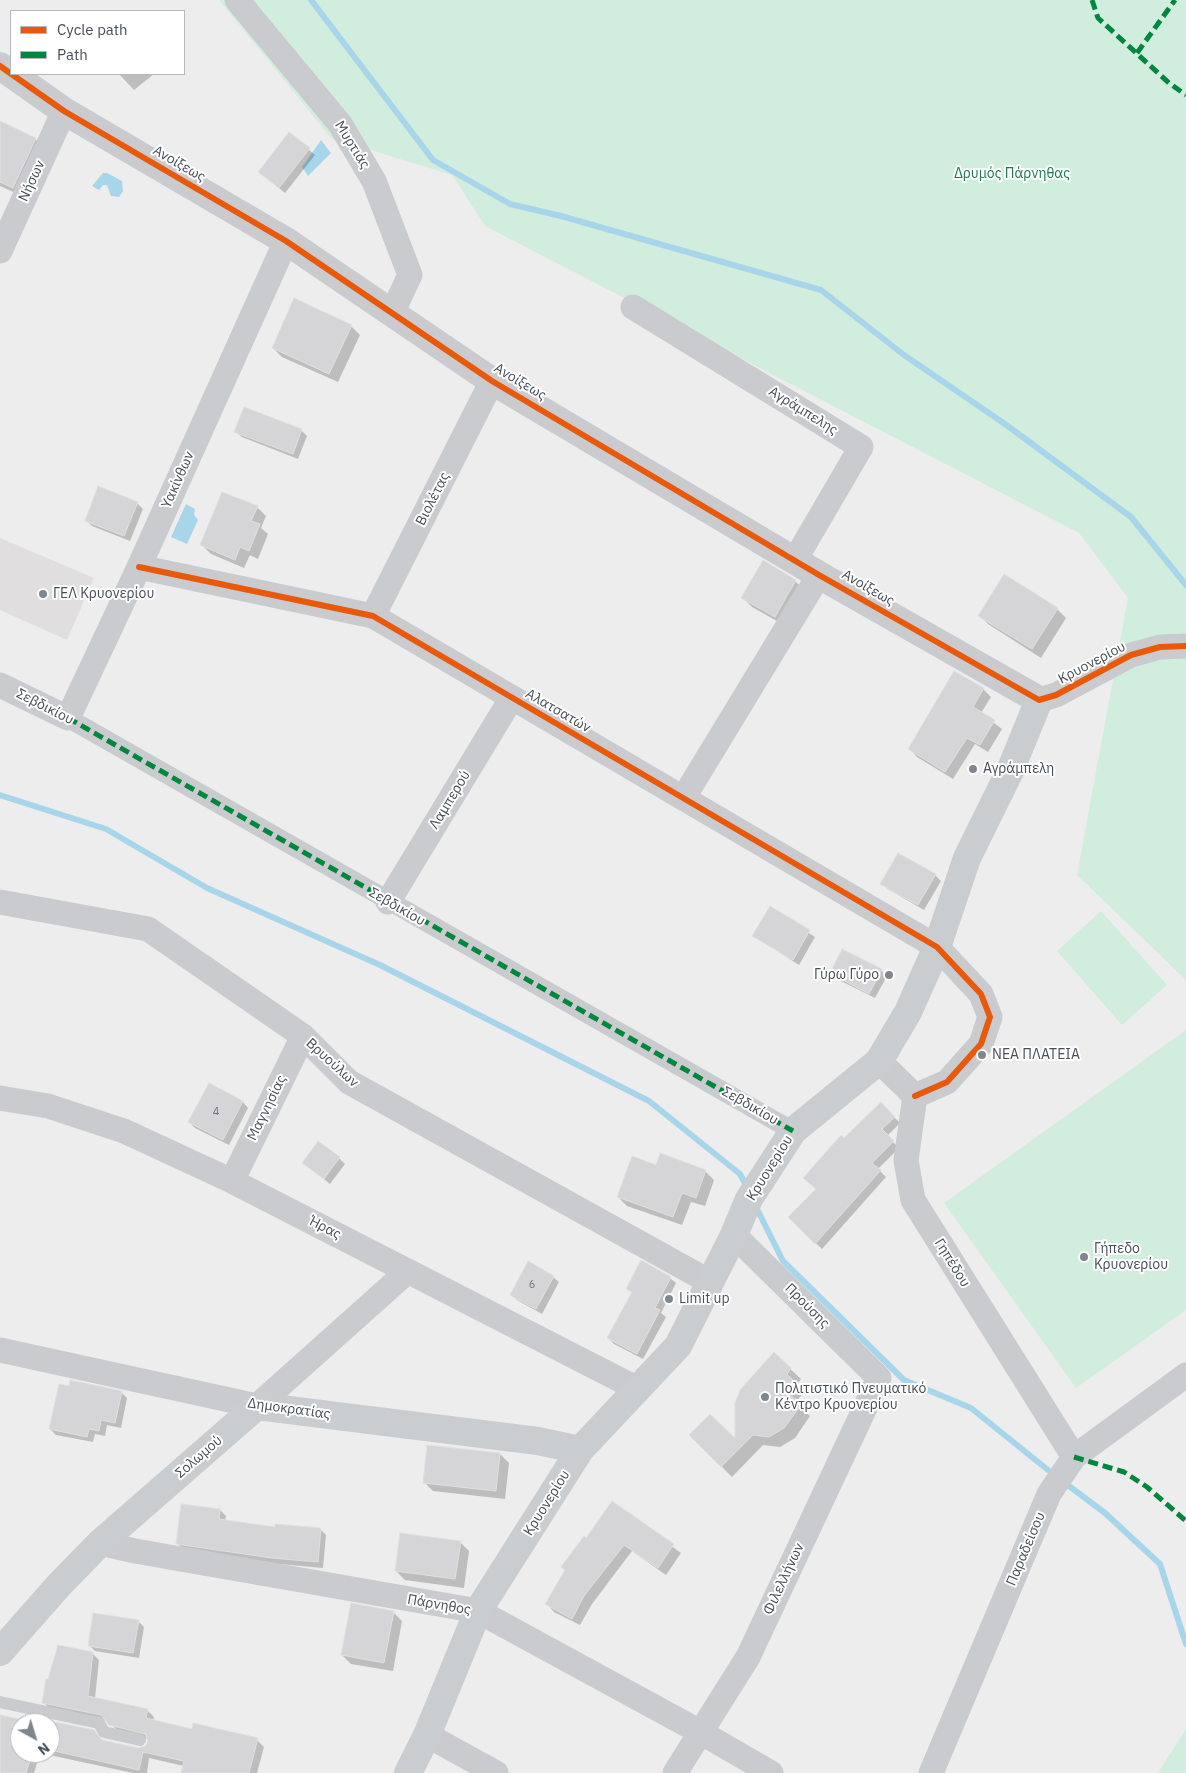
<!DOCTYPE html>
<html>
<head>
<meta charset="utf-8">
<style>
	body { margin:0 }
	#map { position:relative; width:1186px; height:1773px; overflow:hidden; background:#eeeded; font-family:"IBM Plex Sans",sans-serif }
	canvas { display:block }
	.legend { position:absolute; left:10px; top:10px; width:175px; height:65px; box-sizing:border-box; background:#fff; border:1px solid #b5b8bd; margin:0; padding:6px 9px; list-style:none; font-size:15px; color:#454e59 }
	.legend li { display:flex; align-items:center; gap:10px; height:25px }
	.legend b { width:25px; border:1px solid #b5b8bd }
	.north { position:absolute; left:10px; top:1713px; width:50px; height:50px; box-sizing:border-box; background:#fff; border:1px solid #b5b8bd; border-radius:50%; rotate:141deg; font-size:14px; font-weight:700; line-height:20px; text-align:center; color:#454e59 }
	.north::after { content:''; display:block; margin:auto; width:18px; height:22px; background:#80868d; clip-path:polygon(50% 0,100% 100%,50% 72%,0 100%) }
</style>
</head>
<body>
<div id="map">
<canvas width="1186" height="1773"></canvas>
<ul class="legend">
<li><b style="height:6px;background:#e8590c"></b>Cycle path</li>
<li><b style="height:6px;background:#00873e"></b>Path</li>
</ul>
<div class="north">N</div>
</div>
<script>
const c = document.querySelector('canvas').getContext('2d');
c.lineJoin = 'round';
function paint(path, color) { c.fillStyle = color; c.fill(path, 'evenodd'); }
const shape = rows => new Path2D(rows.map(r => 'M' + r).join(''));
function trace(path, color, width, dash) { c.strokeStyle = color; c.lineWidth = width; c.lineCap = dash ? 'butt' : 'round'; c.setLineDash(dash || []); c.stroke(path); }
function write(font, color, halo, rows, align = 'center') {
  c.font = font + ' "IBM Plex Sans",sans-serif'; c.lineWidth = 4; c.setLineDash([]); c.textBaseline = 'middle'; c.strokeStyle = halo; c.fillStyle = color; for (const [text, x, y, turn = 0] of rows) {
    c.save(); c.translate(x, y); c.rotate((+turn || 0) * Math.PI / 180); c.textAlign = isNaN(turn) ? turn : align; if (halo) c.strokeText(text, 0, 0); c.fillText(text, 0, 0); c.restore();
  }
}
paint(shape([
	[0,538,94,578,67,640,0,610]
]), '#e0dedf');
paint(shape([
	[219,0,1186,0,1186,980,1077,875,1128,598,1079,533,485,226,452,175,331,138],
	[1101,911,1167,985,1122,1025,1057,951],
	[1186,1030,1186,1310,1076,1388,944,1203],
	[1186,1729,1186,1773,1158,1773]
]), '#d1edde');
paint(shape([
	[321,140,331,153,308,176,302,167],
	[103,173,107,173,122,181,123,191,119,197,111,196,107,185,103,185,99,190,92,186],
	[186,504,195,509,194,515,198,520,187,544,171,537]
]), '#a7d6ea');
paint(shape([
	[119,74,154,74,134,90],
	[0,133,35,139,44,148,22,196,0,186],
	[290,133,315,155,285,193,259,172],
	[351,326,360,335,338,382,282,357,273,348],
	[301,430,307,436,298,459,242,437,236,432],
	[137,503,143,509,130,541,92,526,86,520],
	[257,507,266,516,261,528,268,534,258,559,250,555,244,568,211,554,202,545],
	[795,581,804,590,784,625,752,607,743,598],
	[1057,609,1066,618,1041,658,988,624,979,615],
	[954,672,983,689,991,697,981,713,1002,729,988,752,975,744,953,779,917,757,910,749],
	[935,875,941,881,924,910,888,889,882,883],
	[770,908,815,937,799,965,754,936],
	[881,970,887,976,875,998,837,979,831,973],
	[209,1085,243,1102,248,1108,229,1145,195,1128,189,1122],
	[881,1104,900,1123,887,1136,899,1148,878,1169,886,1177,822,1249,789,1217,817,1189,844,1140],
	[339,1158,345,1164,330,1184,310,1168],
	[657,1167,705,1171,714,1180,705,1206,691,1202,682,1225,627,1206,618,1197],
	[553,1277,559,1282,542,1314,517,1300,511,1294],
	[670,1278,676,1283,661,1313,666,1317,643,1359,614,1344,608,1338,632,1293,628,1289],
	[774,1354,801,1379,797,1385,804,1392,796,1402,810,1416,795,1438,780,1447,763,1445,732,1477,690,1435,736,1441],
	[121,1392,127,1398,121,1428,107,1425,105,1436,95,1434,93,1442,56,1435,50,1429],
	[428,1446,500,1454,509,1463,505,1499,433,1491,424,1482],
	[612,1503,681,1553,666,1575,632,1551,592,1604,580,1625,554,1612,547,1604],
	[220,1510,226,1516,225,1521,276,1528,320,1529,326,1535,323,1568,279,1564,183,1549,177,1543],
	[460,1542,469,1551,464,1588,405,1580,396,1571],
	[393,1612,402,1621,393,1671,351,1664,342,1655],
	[138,1621,144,1627,139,1658,95,1651,89,1645],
	[92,1653,99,1660,95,1698,147,1710,154,1717,153,1721,193,1730,257,1740,264,1747,257,1773,182,1773,184,1766,149,1758,147,1773,133,1773,40,1753,34,1773,0,1773,2,1717,31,1723,20,1723,20,1753,50,1753,50,1723,40,1723,41,1720,93,1731,103,1741,138,1749,146,1747,148,1739,118,1731,108,1721,50,1709,43,1702]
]), '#0003');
trace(shape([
	[311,0,433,160,510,204,561,216,821,290,904,355,1005,424,1131,517,1186,585],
	[0,795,106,829,207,888,380,965,649,1101,740,1174,747,1187],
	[755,1205,783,1261,904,1380,971,1408,1048,1470],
	[1069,1486,1105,1513,1160,1564,1186,1644]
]), '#a7d6ea', 6);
const building = shape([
	[0,121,36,138,13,188,0,182,0,121],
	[289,132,310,148,279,188,258,172,289,132],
	[294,298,352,325,329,374,272,348,294,298],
	[244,407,302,429,293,454,234,432,244,407],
	[98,486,138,502,124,536,85,521,98,486],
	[222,492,258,506,251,521,260,524,249,551,240,547,235,560,200,545,222,492],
	[763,560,796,580,775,617,741,598,763,560],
	[1004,574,1058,608,1032,649,978,616,1004,574],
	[954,671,984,688,973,707,995,720,980,745,967,738,945,772,908,749,954,671],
	[898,853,936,874,918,905,880,884,898,853],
	[770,906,810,930,793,960,752,936,770,906],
	[842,949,882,969,869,994,830,973,842,949],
	[209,1083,243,1101,223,1140,188,1122,209,1083],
	[881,1102,895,1117,882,1129,894,1141,872,1163,881,1170,815,1244,788,1217,816,1189,803,1178,841,1135,844,1138,881,1102],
	[318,1141,340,1157,324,1179,302,1163,318,1141],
	[660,1153,706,1170,696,1198,682,1193,673,1217,617,1197,632,1156,656,1165,660,1153],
	[641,1260,671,1277,655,1308,660,1310,637,1354,607,1338,632,1292,626,1289,641,1260],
	[528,1261,554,1276,536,1309,510,1295,528,1261],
	[774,1352,791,1368,787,1374,794,1381,786,1391,801,1405,784,1428,769,1437,753,1435,721,1467,689,1435,710,1414,735,1438,735,1403,740,1390,774,1352],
	[70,1380,122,1391,115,1423,101,1420,99,1431,89,1429,87,1437,49,1429,59,1384,69,1386,70,1380],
	[427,1445,500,1453,496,1491,423,1483,427,1445],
	[612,1501,674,1544,658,1568,624,1545,584,1596,572,1619,545,1604,565,1570,561,1567,584,1536,586,1538,612,1501],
	[181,1504,220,1509,219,1519,275,1527,275,1524,321,1528,318,1562,272,1558,176,1544,181,1504],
	[400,1533,461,1541,455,1579,395,1571,400,1533],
	[351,1603,394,1611,384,1663,341,1655,351,1603],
	[93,1613,139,1620,133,1653,88,1646,93,1613],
	[58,1645,93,1652,88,1696,148,1709,146,1718,192,1729,193,1723,258,1738,249,1773,181,1773,184,1761,143,1752,139,1770,50,1750,50,1723,39,1723,40,1719,94,1730,102,1740,138,1748,146,1746,148,1741,145,1734,109,1725,101,1715,42,1703,46,1679,48,1679,58,1645],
	[0,1715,37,1723,20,1723,20,1753,32,1753,26,1773,0,1773,0,1715]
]);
paint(building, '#d5d5d7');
trace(building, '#dfdfe0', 1);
trace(shape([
	[0,1702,99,1723,104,1732,140,1740]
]), '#c9cbce', 12);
trace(shape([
	[68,718,793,1131]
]), '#c9cbce', 19);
trace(shape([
	[237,0,340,124,374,181,410,275,392,313],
	[0,251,64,111],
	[633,307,861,447,795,560],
	[139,567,373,616,937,947,981,994,990,1017,981,1044,947,1082,915,1096],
	[373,616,492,381],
	[0,685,68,718,139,567,286,241],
	[1039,700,1056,695,1131,655,1160,647,1186,646],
	[684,797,819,575],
	[0,902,148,929,303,1036,349,1082,710,1282],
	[388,902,511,699],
	[879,1061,915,1096],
	[915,1096,906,1160,913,1200,1074,1457],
	[0,1098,48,1106,124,1131,232,1181,638,1389],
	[232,1181,303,1036],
	[0,1350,257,1406,408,1271],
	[100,1543,135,1551,478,1611,702,1733,771,1773],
	[427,1735,496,1773],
	[675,1773,748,1657,879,1378,734,1235],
	[931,1773,1049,1494,1074,1457,1186,1375]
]), '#c9cbce', 25);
trace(shape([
	[0,66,64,111,286,241,492,381,819,575,1039,700]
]), '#c9cbce', 28);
trace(shape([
	[0,1652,59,1585,100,1543,257,1406,538,1441,580,1450],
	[408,1773,427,1735,478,1611,580,1450,678,1346,734,1235,749,1199,793,1131,879,1061,908,1012,937,947,967,858,1010,771,1039,700]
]), '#cacdd0', 28);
trace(shape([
	[1092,0,1098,18,1169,83,1186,95],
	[1137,53,1175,0],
	[68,718,793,1131],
	[1074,1457,1124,1472,1147,1487,1186,1521]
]), '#00873e', 5, [10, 5]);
trace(shape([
	[0,66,64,111,286,241,492,381,819,575,1039,700,1056,695,1131,655,1160,647,1186,646],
	[139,567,373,616,937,947,981,994,990,1017,981,1044,947,1082,915,1096]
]), '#e8590c', 6);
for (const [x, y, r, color] of [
	[43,594,5,"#80868d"],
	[973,769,5,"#80868d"],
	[889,975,5,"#80868d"],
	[982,1055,5,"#80868d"],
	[1084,1257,5,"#80868d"],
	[669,1299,5,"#80868d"],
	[765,1397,5,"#80868d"]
]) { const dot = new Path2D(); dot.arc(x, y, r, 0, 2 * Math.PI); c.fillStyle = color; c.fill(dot); trace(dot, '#fff', 2); }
write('11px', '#6a717a', null, [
	["4",216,1112],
	["6",532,1285]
]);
write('14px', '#454e59', '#fff', [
	["Μυρτιάς",352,145,58],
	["Ανοίξεως",179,164,30],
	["Νήσων",32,181,-65],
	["Ανοίξεως",520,382,31],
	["Αγράμπελης",803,411,32],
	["Υακίνθων",178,480,-66],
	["Βιολέτας",433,499,-63],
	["Ανοίξεως",868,588,30],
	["Κρυονερίου",1092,663,-28],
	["Σεβδικίου",45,707,27],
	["Αλατσατών",558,711,30],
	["Λαμπερού",450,800,-59],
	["Σεβδικίου",397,907,30],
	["Βρυούλων",332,1063,42],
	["Σεβδικίου",750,1106,30],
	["Μαγνησίας",267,1108,-64],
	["Κρυονερίου",770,1168,-58],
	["Ήρας",325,1228,27],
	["Γηπέδου",952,1263,58],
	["Προύσης",807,1306,45],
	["Δημοκρατίας",289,1409,8],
	["Σολωμού",199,1457,-41],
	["Κρυονερίου",547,1503,-58],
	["Παραδείσου",1026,1549,-67],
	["Φιλελλήνων",784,1579,-65],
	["Πάρνηθος",439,1605,10]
]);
write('14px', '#187851', '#fff', [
	["Δρυμός Πάρνηθας",1012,174]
]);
write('14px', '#454e59', '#fff', [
	["ΓΕΛ Κρυονερίου",53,594],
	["Αγράμπελη",983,769],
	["Γύρω Γύρο",879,975,"right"],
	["ΝΕΑ ΠΛΑΤΕΙΑ",992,1055],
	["Γήπεδο",1094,1249],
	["Κρυονερίου",1094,1265],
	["Limit up",679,1299],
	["Πολιτιστικό Πνευματικό",775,1389],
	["Κέντρο Κρυονερίου",775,1405]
], 'left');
</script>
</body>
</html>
